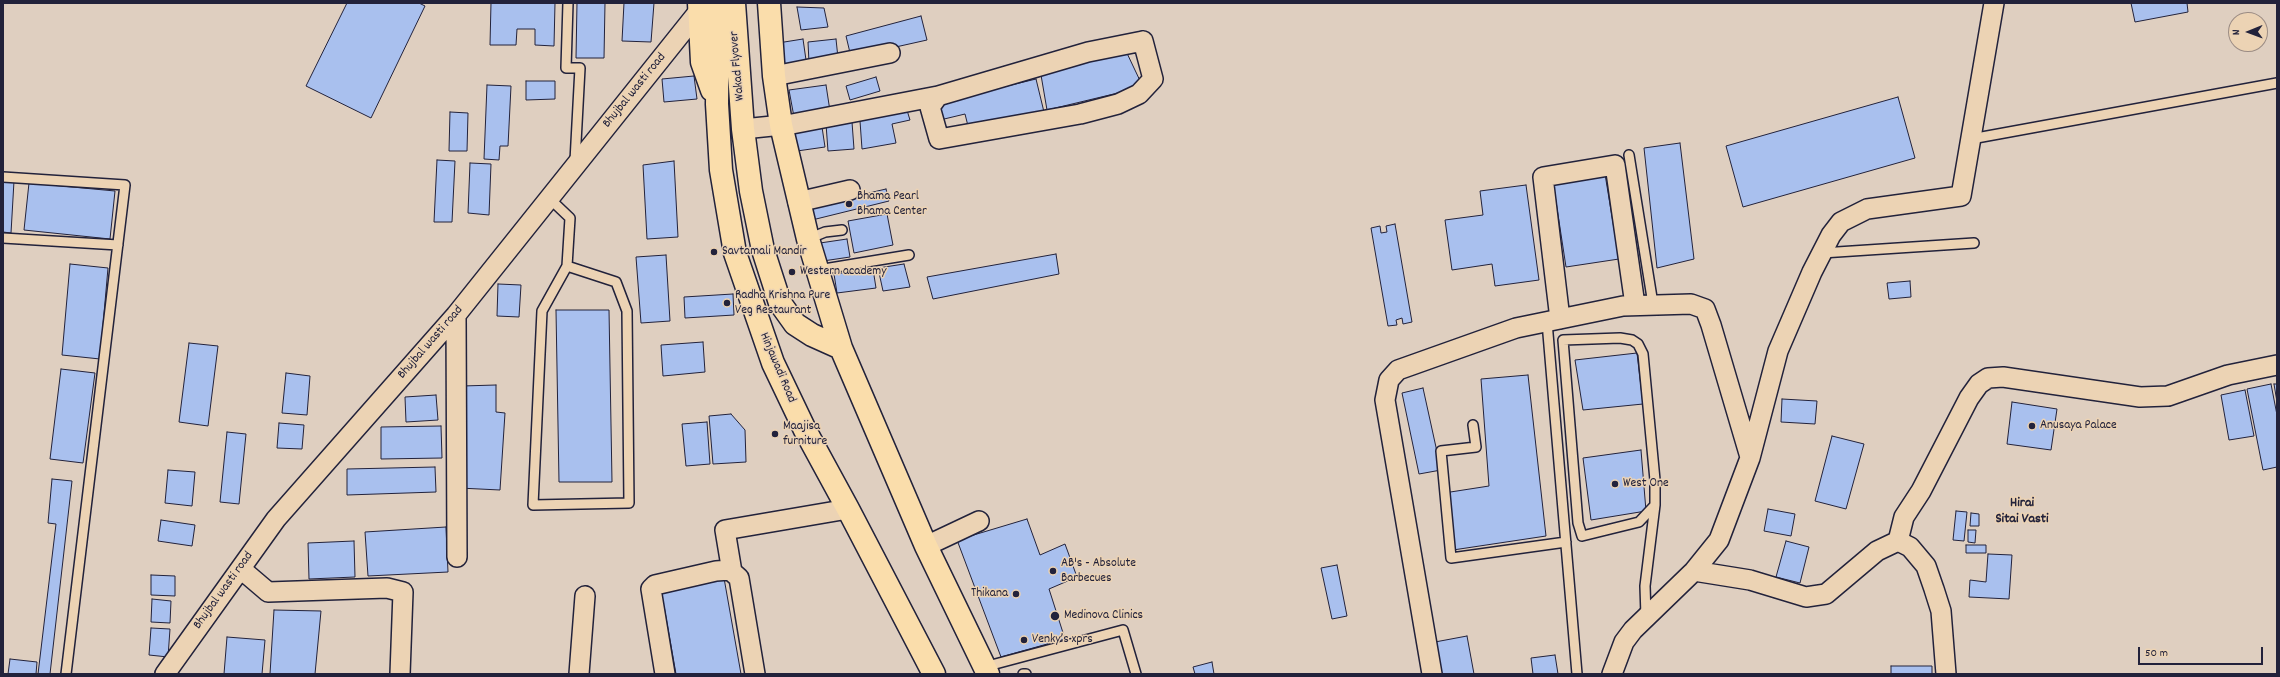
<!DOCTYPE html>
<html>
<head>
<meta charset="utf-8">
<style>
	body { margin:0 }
	#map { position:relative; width:2280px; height:677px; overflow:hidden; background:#dfcfc0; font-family:Dekko,sans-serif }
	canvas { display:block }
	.frame { position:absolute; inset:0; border:4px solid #22223b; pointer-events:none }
	.north { position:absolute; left:2228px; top:12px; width:40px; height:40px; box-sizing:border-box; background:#ecd3b4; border:1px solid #9b8c84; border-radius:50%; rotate:269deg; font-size:11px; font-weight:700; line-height:16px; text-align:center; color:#22223b }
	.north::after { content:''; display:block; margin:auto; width:14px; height:18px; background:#22223b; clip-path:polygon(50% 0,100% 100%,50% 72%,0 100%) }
	.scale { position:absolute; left:2138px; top:647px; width:125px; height:18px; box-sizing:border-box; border:2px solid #22223b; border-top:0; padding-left:5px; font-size:12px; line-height:14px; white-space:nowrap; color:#22223b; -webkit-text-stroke:3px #ecd3b4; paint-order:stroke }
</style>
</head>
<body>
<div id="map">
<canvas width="2280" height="677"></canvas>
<div class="frame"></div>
<div class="north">N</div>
<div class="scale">50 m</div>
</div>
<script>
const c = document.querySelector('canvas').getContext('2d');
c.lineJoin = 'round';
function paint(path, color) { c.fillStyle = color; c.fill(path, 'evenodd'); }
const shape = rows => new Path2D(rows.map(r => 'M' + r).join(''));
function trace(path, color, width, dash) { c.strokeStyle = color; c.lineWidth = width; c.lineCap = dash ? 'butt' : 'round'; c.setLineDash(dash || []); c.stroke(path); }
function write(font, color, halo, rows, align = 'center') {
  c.font = font + ' Dekko,sans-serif'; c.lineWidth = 3; c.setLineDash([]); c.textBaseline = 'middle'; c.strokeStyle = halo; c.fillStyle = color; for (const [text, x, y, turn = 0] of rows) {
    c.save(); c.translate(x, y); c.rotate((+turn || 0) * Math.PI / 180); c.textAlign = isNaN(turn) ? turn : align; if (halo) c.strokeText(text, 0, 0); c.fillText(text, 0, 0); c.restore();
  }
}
const building = shape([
	[347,3,419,3,425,6,371,118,306,86,347,3],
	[491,3,555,3,554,46,535,45,535,29,517,29,516,45,490,45,491,3],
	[577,3,605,3,604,58,576,58,577,3],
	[624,3,654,3,651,42,622,41,624,3],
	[2131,3,2187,3,2188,12,2135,22,2131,3],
	[797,7,824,8,828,27,801,30,797,7],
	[921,16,927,40,851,57,846,36,921,16],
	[803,39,807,67,782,70,778,43,803,39],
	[836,39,838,58,809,63,808,42,836,39],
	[1125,49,1143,87,1047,110,1041,75,1125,49],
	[694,76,697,99,664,102,662,79,694,76],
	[876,77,880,91,850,100,846,86,876,77],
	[1036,79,1044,112,969,130,965,114,940,120,937,103,1036,79],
	[526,81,555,81,555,99,526,100,526,81],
	[487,85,511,86,508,146,500,146,499,160,484,159,487,85],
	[826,85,830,111,794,117,789,90,826,85],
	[1898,97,1915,158,1743,207,1726,146,1898,97],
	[906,107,910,120,892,124,896,143,862,149,860,121,906,107],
	[450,112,468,113,467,151,449,151,450,112],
	[852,122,854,149,828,151,826,124,852,122],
	[822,127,825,147,797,151,794,131,822,127],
	[1680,143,1694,259,1657,268,1644,148,1680,143],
	[437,160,455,161,452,222,434,222,437,160],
	[674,161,678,237,647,239,643,165,674,161],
	[470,163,491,164,489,215,468,213,470,163],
	[1605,174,1619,259,1566,267,1553,182,1605,174],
	[3,180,14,181,11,233,3,232,3,180],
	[29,183,115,191,110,239,24,230,29,183],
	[1526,185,1539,280,1495,286,1492,264,1452,270,1445,220,1483,215,1480,191,1526,185],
	[886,189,889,201,812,220,809,207,886,189],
	[887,214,893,245,854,253,848,221,887,214],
	[1395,224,1412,322,1403,324,1402,318,1396,320,1397,325,1388,326,1371,228,1380,226,1381,233,1387,232,1386,226,1395,224],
	[847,239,850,257,823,261,820,243,847,239],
	[1056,254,1059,274,933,299,927,277,1056,254],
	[666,255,670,321,641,323,636,257,666,255],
	[70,264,108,268,100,359,62,355,70,264],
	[904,264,910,287,883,291,878,268,904,264],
	[873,269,876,288,837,293,834,274,873,269],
	[1910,281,1911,297,1889,299,1887,283,1910,281],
	[498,284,521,285,519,317,497,316,498,284],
	[733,294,734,315,685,318,684,297,733,294],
	[556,310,609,310,612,482,559,482,556,310],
	[703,342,705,372,663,376,661,345,703,342],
	[189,343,218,346,208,426,179,422,189,343],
	[1637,353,1643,404,1583,410,1575,360,1637,353],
	[61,369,95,373,83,463,50,459,61,369],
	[286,373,310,376,307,415,282,413,286,373],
	[1528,375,1546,536,1453,550,1444,493,1489,486,1481,379,1528,375],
	[2271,384,2277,415,2277,467,2263,470,2247,389,2271,384],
	[2274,384,2277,384,2277,402,2274,384],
	[496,385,496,412,505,413,500,490,459,488,462,386,496,385],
	[1423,388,1441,470,1419,474,1402,393,1423,388],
	[2245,390,2254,436,2229,440,2221,395,2245,390],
	[436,395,438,420,406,422,405,397,436,395],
	[1782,399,1817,401,1815,424,1781,422,1782,399],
	[2012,402,2057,409,2051,450,2007,444,2012,402],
	[731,414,745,430,746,462,713,464,709,416,731,414],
	[707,422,710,464,686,466,682,424,707,422],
	[279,423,304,425,302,449,277,448,279,423],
	[441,426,442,458,381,459,381,427,441,426],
	[227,432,246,434,239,504,220,502,227,432],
	[1832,436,1864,444,1846,509,1815,501,1832,436],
	[1641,450,1646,511,1591,520,1583,458,1641,450],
	[435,467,436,492,347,495,347,469,435,467],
	[168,470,195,472,192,506,165,503,168,470],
	[52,479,72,481,50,674,38,674,56,524,48,523,52,479],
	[1768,509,1795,514,1791,536,1764,531,1768,509],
	[1956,511,1967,512,1964,541,1953,540,1956,511],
	[1971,513,1979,514,1979,526,1970,526,1971,513],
	[1027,519,1040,555,1065,544,1077,577,1049,589,1065,639,1001,657,957,540,1027,519],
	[161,520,195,525,192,546,158,541,161,520],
	[446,527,448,572,368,576,365,532,446,527],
	[1968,530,1976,530,1975,543,1968,542,1968,530],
	[354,541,355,577,309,579,308,543,354,541],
	[1786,541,1809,547,1800,583,1776,577,1786,541],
	[1966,545,1986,545,1986,553,1966,553,1966,545],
	[1988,554,2012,555,2009,599,1969,597,1970,580,1986,582,1988,554],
	[1337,565,1347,616,1332,619,1321,568,1337,565],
	[151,575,175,576,175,596,151,595,151,575],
	[724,578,741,674,676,674,664,606,660,607,657,590,724,578],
	[152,599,171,601,170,623,151,622,152,599],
	[274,610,321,611,315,674,270,674,274,610],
	[151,628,170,629,168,657,149,655,151,628],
	[1467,636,1474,674,1441,674,1435,642,1467,636],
	[227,637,265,640,262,674,224,674,227,637],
	[1555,655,1558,674,1533,674,1531,658,1555,655],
	[10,659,37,662,36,674,8,674,10,659],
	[1212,662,1214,674,1195,674,1193,667,1212,662],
	[1891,666,1932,666,1932,674,1891,674,1891,666]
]);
paint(building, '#a9c0ee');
trace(building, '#22223b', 1);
const service = shape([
	[568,3,566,68,580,68,575,161],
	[1971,139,2277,83],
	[1629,155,1653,304],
	[3,177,125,185,66,674],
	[549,198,570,218,567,266,542,311,533,505,629,503,627,311,616,282,567,266],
	[3,238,118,245],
	[808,239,825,232,842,230],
	[1822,253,1974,243],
	[818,270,909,255],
	[1547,322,1577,674],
	[1473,425,1476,447,1441,451,1451,558,1566,542],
	[1646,616,1645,586,1655,505,1655,480,1643,354,1638,344,1632,340,1620,338,1563,340,1578,523,1582,536,1639,522,1655,505],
	[984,667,1123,630,1136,674],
	[1023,674,1026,674]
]);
const minor = shape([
	[1143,41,1153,79,1139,94,1118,104,1080,114,939,139,930,107,938,96,1088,52,1143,41],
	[774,76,890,53],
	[743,129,792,124,938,96],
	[798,202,850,190],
	[456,315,457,557],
	[1560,319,1543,177,1615,165,1635,305],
	[1898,541,1904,517,1921,491,1969,398,1979,384,1988,378,2003,377,2140,397,2168,396,2228,375,2277,365],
	[926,546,979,521],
	[241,569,268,592,387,588,403,592,400,674],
	[1694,571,1750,580,1806,597,1826,594,1877,551,1898,541,1910,547,1926,566,1934,589,1941,611,1946,674],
	[732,572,725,530,848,509],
	[165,674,276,519,456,315,699,11],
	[579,674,585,596],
	[665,674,651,589,655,585,716,571,730,570,739,578,755,674],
	[1432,674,1385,400,1389,380,1398,370,1516,328,1623,306,1691,304,1705,309,1711,325,1750,457],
	[1612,674,1624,642,1633,630,1694,571,1719,540,1750,458,1778,351,1812,272,1831,235,1841,222,1867,209,1961,196,1994,3]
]);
const primary = shape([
	[699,3,702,62,712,90],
	[718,3,717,104,721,170,735,253,773,363,805,430,848,509,934,674],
	[734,3,743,129,751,191,763,250,780,303,795,324,812,335,841,348],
	[769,3,774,76,781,125,808,239,841,348,926,546,988,674]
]);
trace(service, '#22223b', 12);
trace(minor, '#22223b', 22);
trace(primary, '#22223b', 25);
trace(service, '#ecd3b4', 9);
trace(minor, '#ecd3b4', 19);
trace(primary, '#faddab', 22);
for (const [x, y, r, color] of [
	[849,204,4,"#22223b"],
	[714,252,4,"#22223b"],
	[792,272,4,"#22223b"],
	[727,303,4,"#22223b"],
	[2032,426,4,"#22223b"],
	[775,434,4,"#22223b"],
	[1615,484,4,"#22223b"],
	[1053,571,4,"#22223b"],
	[1016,594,4,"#22223b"],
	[1055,616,5,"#22223b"],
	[1024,640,4,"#22223b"]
]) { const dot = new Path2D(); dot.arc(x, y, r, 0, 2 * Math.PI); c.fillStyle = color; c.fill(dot); trace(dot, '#ecd3b4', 1.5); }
write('13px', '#22223b', '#ecd3b4', [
	["Wakad Flyover",738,66,-95],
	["Bhujbal wasti road",635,91,-51],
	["Bhujbal wasti road",431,343,-49],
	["Hinjawadi Road",777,368,67],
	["Bhujbal wasti road",224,591,-54]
]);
write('13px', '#22223b', '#ecd3b4', [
	["Bhama Pearl",857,197],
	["Bhama Center",857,212],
	["Savtamali Mandir",722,252],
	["Western academy",800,272],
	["Radha Krishna Pure",735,296],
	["Veg Restaurant",735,311],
	["Anusaya Palace",2040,426],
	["Maajisa",783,427],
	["furniture",783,442],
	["West One",1623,484],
	["AB's - Absolute",1061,564],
	["Barbecues",1061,579],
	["Thikana",1008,594,"right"],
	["Medinova Clinics",1064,616],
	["Venky’s xprs",1032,640]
], 'left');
write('bold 14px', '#22223b', '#ecd3b4', [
	["Hirai",2022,504],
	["Sitai Vasti",2022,520]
]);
</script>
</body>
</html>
